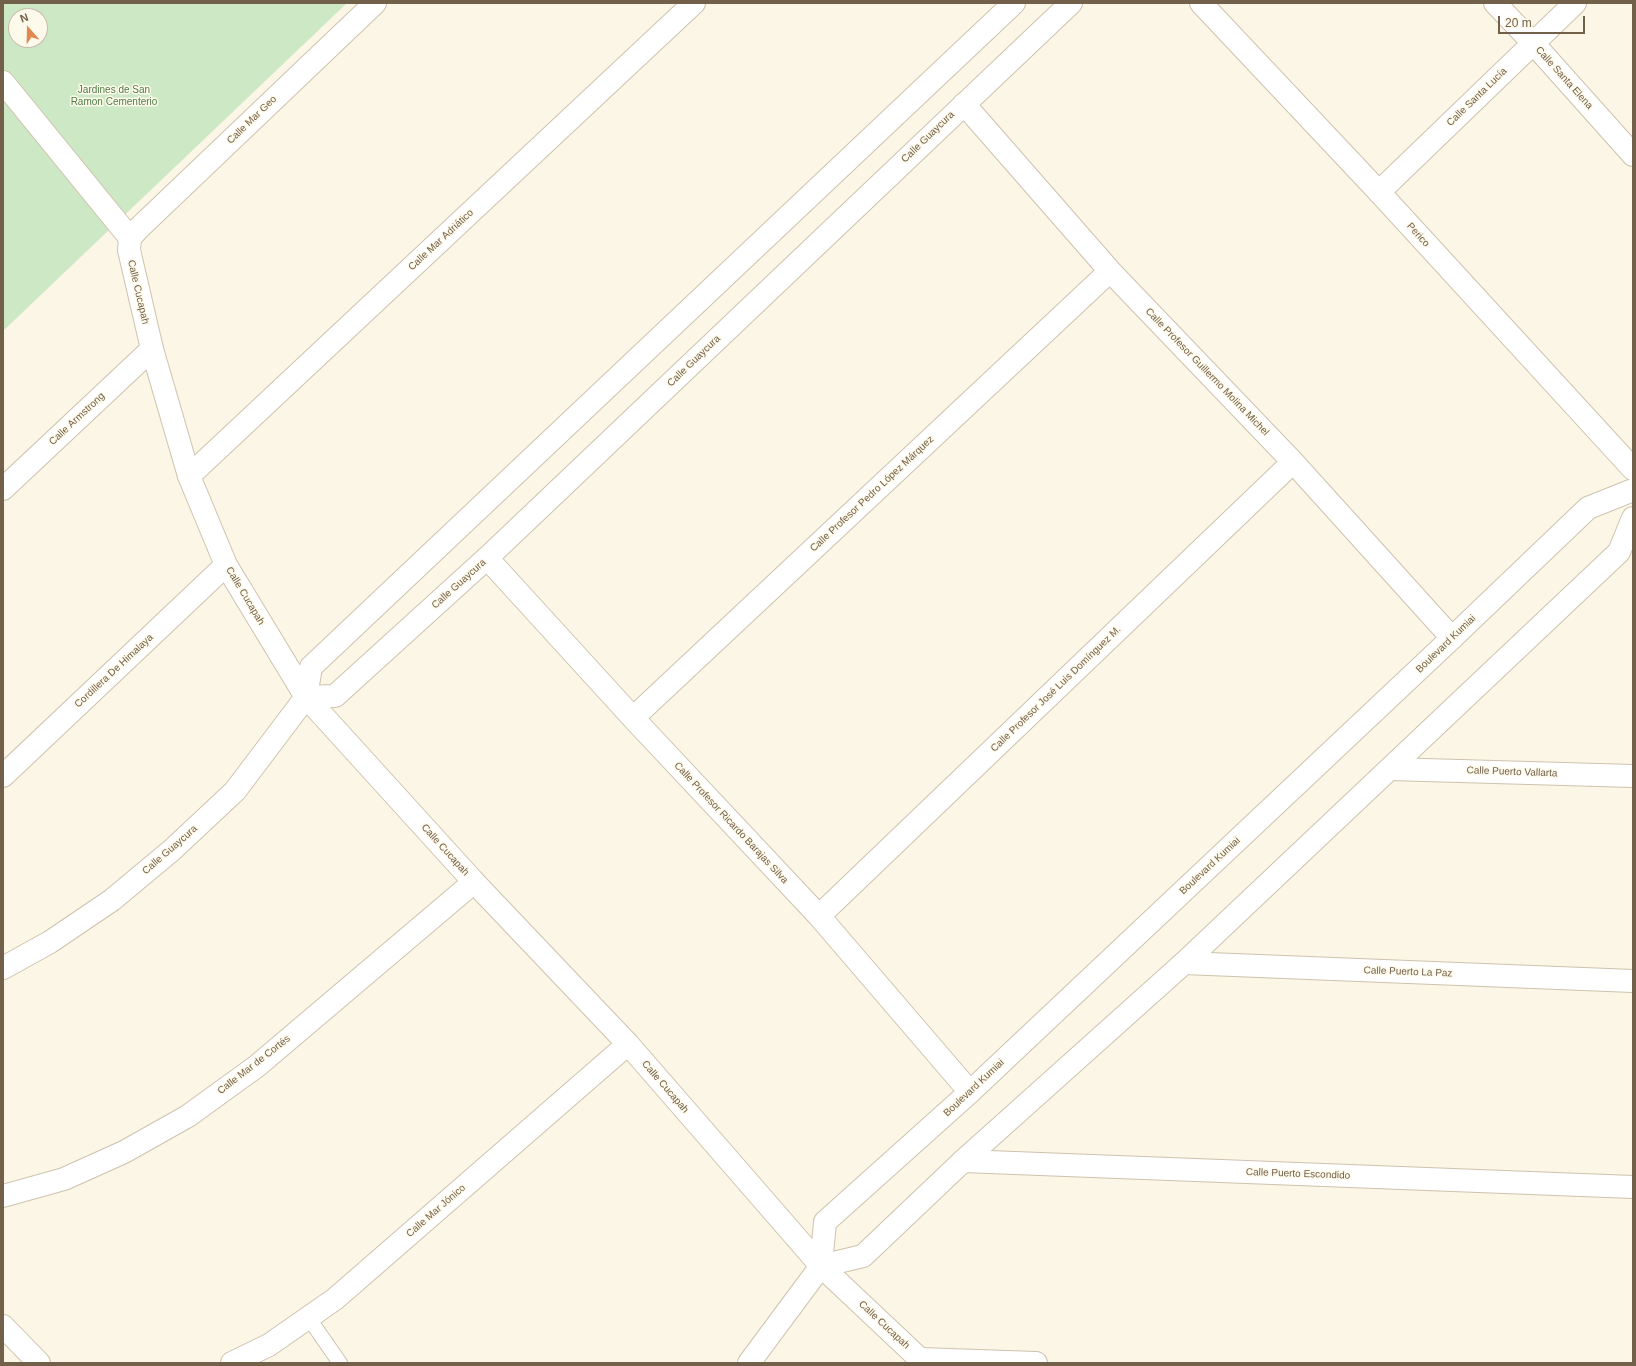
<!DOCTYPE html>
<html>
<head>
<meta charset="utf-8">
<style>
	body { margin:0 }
	#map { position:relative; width:1636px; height:1366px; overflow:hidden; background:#fbf6e5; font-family:Helvetica,sans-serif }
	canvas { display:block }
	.frame { position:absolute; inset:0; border:4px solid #73604b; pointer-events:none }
	.north { position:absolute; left:8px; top:8px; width:40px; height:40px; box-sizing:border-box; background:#fefaeb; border:1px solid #c6bcab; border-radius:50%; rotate:340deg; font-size:11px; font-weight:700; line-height:16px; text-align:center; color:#73604b }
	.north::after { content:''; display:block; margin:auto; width:14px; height:18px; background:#e0884f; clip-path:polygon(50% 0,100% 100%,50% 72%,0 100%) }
	.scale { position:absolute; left:1498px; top:16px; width:87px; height:18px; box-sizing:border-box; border:2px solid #73604b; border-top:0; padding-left:5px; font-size:12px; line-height:14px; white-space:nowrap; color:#73604b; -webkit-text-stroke:3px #fefaeb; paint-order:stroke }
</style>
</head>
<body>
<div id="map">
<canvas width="1636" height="1366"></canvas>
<div class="frame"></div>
<div class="north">N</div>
<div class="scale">20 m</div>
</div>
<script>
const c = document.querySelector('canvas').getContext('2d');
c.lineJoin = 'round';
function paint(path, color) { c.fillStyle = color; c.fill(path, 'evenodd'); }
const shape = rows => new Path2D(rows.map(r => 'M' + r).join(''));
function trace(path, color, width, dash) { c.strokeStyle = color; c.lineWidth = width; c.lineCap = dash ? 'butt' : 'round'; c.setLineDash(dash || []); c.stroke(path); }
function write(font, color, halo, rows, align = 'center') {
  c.font = font + ' Helvetica,sans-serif'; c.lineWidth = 3; c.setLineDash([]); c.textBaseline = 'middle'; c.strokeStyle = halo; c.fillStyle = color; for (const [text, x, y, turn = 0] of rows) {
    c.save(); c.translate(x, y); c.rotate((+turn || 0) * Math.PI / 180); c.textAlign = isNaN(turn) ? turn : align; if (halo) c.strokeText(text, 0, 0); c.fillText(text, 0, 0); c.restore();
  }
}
paint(shape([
	[3,3,347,3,3,331],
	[16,16,40,16,40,40,16,40]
]), '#cde8c4');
const service = shape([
	[308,1317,340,1363]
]);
const minor = shape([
	[1495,3,1533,43,1633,155],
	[3,82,130,238],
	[964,104,1110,271,1293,462,1452,638],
	[1379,192,1575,3],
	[189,476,694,3],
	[3,489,152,349],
	[487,558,633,718,819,916,970,1092],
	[633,718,1110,271],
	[1390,769,1633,776],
	[3,776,226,565],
	[819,916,1293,462],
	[1184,963,1633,981],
	[3,968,50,942,112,900,172,850,235,791,306,697],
	[963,1161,1633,1187],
	[3,1196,64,1179,124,1152,188,1116,257,1066,474,882],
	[3,1326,39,1363],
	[920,1359,1036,1363],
	[232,1363,269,1345,335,1299,628,1044]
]);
const tertiary = shape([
	[375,3,139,228,130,238,129,250,152,349,189,476,226,565,306,697,474,882,628,1044,821,1266,924,1363],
	[1014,3,311,667,306,697,335,696,487,558,1071,3],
	[1201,3,1379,192,1633,469],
	[821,1266,863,1256,963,1161,1184,963,1619,552,1633,518],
	[749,1363,821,1266,825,1222,970,1092,1452,638,1588,508,1633,490]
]);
trace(service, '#cfc2af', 16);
trace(minor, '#cfc2af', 24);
trace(tertiary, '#cfc2af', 24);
trace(service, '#fff', 14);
trace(minor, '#fff', 22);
trace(tertiary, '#fff', 22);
write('10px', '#73604b', '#fefaeb', [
	["Calle Santa Elena",1564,78,48],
	["Calle Santa Lucía",1477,97,-44],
	["Calle Mar Geo",252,120,-44],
	["Calle Guaycura",928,137,-44],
	["Perico",1418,235,48],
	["Calle Mar Adriático",441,240,-43],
	["Calle Cucapah",138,292,77],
	["Calle Guaycura",694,361,-44],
	["Calle Profesor Guillermo Molina Michel",1207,372,46],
	["Calle Armstrong",77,419,-43],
	["Calle Profesor Pedro López Márquez",872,494,-43],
	["Calle Guaycura",459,584,-42],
	["Calle Cucapah",245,596,59],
	["Boulevard Kumiai",1446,644,-44],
	["Cordillera De Himalaya",114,671,-43],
	["Calle Profesor José Luis Domínguez M.",1056,689,-44],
	["Calle Puerto Vallarta",1512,772,2],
	["Calle Profesor Ricardo Barajas Silva",731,823,47],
	["Calle Guaycura",170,850,-41],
	["Calle Cucapah",445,850,48],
	["Boulevard Kumiai",1210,866,-43],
	["Calle Puerto La Paz",1408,972,2],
	["Calle Mar de Cortés",254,1065,-38],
	["Calle Cucapah",665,1087,49],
	["Boulevard Kumiai",974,1088,-43],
	["Calle Puerto Escondido",1298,1174,2],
	["Calle Mar Jónico",436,1211,-41],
	["Calle Cucapah",884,1325,43]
]);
write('10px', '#4e7e46', '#fefaeb', [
	["Jardines de San",114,90],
	["Ramon Cementerio",114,102]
]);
</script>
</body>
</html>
